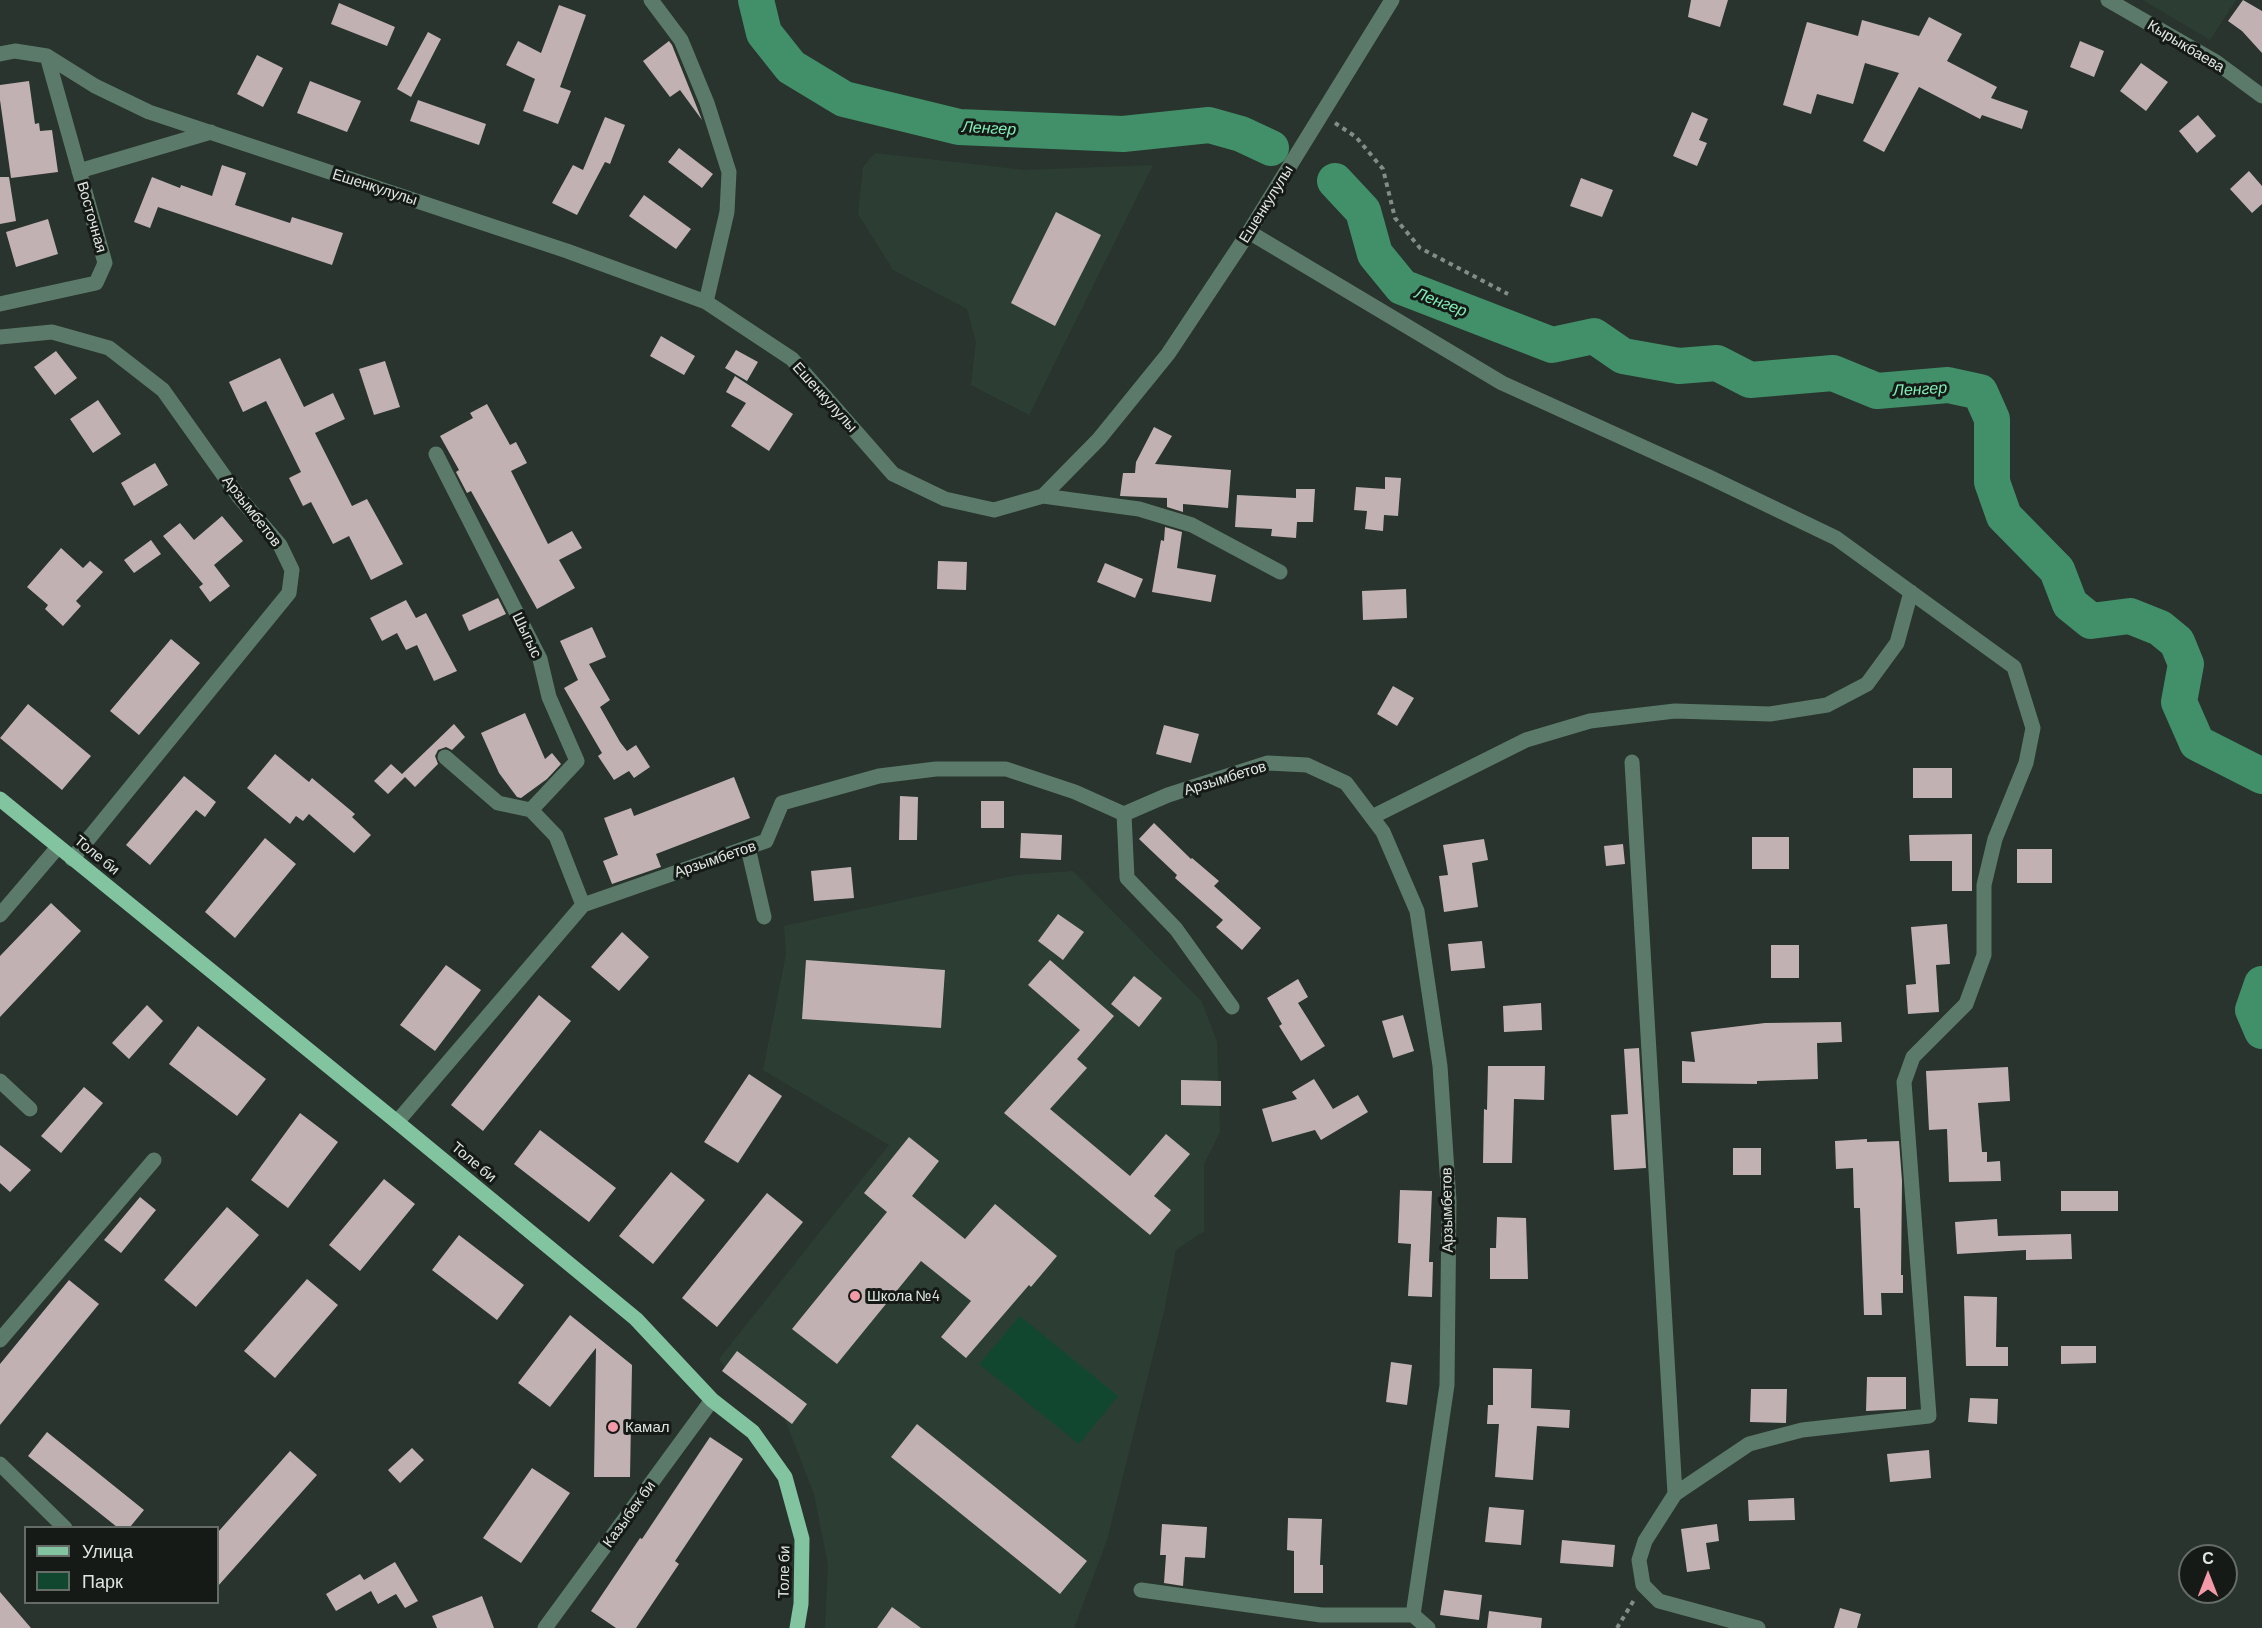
<!DOCTYPE html>
<html>
<head>
<meta charset="utf-8">
<style>
	body { margin:0 }
	#map { position:relative; width:2262px; height:1628px; overflow:hidden; background:#28342d; font-family:Barlow,sans-serif }
	canvas { display:block }
	.legend { position:absolute; left:24px; top:1526px; width:195px; height:78px; box-sizing:border-box; background:#151a17; border:2px solid #666c68; margin:0; padding:8px 10px; list-style:none; font-size:18px; color:#dfe6e1 }
	.legend li { display:flex; align-items:center; gap:12px; height:30px }
	.legend b { width:30px; border:2px solid #666c68 }
	.north { position:absolute; left:2178px; top:1544px; width:60px; height:60px; box-sizing:border-box; background:#151a17; border:2px solid #666c68; border-radius:50%; rotate:0deg; font-size:16px; font-weight:700; line-height:24px; text-align:center; color:#dfe6e1 }
	.north::after { content:''; display:block; margin:auto; width:21px; height:27px; background:#f39aa9; clip-path:polygon(50% 0,100% 100%,50% 72%,0 100%) }
</style>
</head>
<body>
<div id="map">
<canvas width="2262" height="1628"></canvas>
<ul class="legend">
<li><b style="height:8px;background:#82c3a0"></b>Улица</li>
<li><b style="height:16px;background:#11472f"></b>Парк</li>
</ul>
<div class="north">С</div>
</div>
<script>
const c = document.querySelector('canvas').getContext('2d');
c.lineJoin = 'round';
function paint(path, color) { c.fillStyle = color; c.fill(path, 'evenodd'); }
const shape = rows => new Path2D(rows.map(r => 'M' + r).join(''));
function trace(path, color, width, dash) { c.strokeStyle = color; c.lineWidth = width; c.lineCap = dash ? 'butt' : 'round'; c.setLineDash(dash || []); c.stroke(path); }
function write(font, color, halo, rows, align = 'center') {
  c.font = font + ' Barlow,sans-serif'; c.lineWidth = 6; c.setLineDash([]); c.textBaseline = 'middle'; c.strokeStyle = halo; c.fillStyle = color; for (const [text, x, y, turn = 0] of rows) {
    c.save(); c.translate(x, y); c.rotate((+turn || 0) * Math.PI / 180); c.textAlign = isNaN(turn) ? turn : align; if (halo) c.strokeText(text, 0, 0); c.fillText(text, 0, 0); c.restore();
  }
}
paint(shape([
	[2143,0,2236,0,2210,40],
	[875,153,1025,170,1153,165,1029,415,971,385,976,342,967,309,893,270,858,214,863,167],
	[1073,871,1202,1002,1217,1042,1220,1132,1204,1164,1204,1231,1176,1250,1164,1311,1107,1540,1074,1628,825,1628,828,1565,814,1494,784,1417,731,1377,719,1359,889,1145,763,1070,786,954,784,926,1017,875]
]), '#2c3e34');
paint(shape([
	[1020,1316,1118,1396,1079,1444,979,1364]
]), '#11472f');
trace(shape([
	[756,0,764,33,791,67,844,99,959,127,1123,134,1209,125,1241,134,1271,148],
	[1335,181,1363,211,1375,254,1402,287,1552,345,1594,336,1623,356,1679,366,1717,363,1750,380,1833,373,1877,391,1948,385,1980,392,1992,419,1992,482,2004,516,2057,570,2070,604,2091,621,2130,616,2160,628,2177,642,2186,664,2179,702,2197,743,2262,776],
	[2262,984,2253,1010,2262,1031]
]), '#429069', 36);
paint(shape([
	[1691,0,1728,0,1720,27,1688,17],
	[2243,0,2262,11,2262,53,2242,31,2228,21],
	[339,3,395,27,387,46,331,24],
	[559,5,586,15,560,87,571,91,558,124,523,111,535,79,506,65,518,41,541,53],
	[1929,17,1962,34,1947,61,1997,87,1991,98,2028,111,2022,129,1982,115,1980,119,1919,87,1884,152,1863,141,1899,73,1865,63,1853,104,1817,94,1811,114,1783,105,1807,22,1858,36,1862,20,1919,36],
	[428,32,441,39,411,97,397,89],
	[669,41,672,45,702,120,680,90,670,97,643,61],
	[2080,41,2104,51,2094,77,2070,67],
	[257,55,283,68,263,107,237,94],
	[2141,63,2168,82,2146,111,2120,91],
	[29,81,35,124,39,123,40,131,52,130,58,172,11,178,0,100,0,85],
	[310,81,361,101,347,132,297,113],
	[418,100,486,124,479,145,410,121],
	[1692,112,1708,119,1699,140,1707,143,1697,166,1673,156],
	[2198,115,2216,136,2197,153,2179,131],
	[605,117,625,125,610,164,605,162,577,215,552,203,573,165,583,170],
	[679,148,713,174,702,188,668,162],
	[222,165,246,173,235,205,290,223,292,217,343,233,332,265,158,207,150,228,134,222,152,177,180,188,181,185,212,196],
	[2249,171,2262,186,2262,204,2252,213,2230,189],
	[0,177,9,177,16,221,0,224],
	[1581,178,1613,190,1602,217,1570,206],
	[644,195,691,229,676,249,629,216],
	[1056,212,1101,235,1055,326,1011,303],
	[48,219,58,254,16,267,6,232],
	[661,336,695,356,684,375,650,356],
	[736,350,758,362,747,381,725,368],
	[56,351,77,378,55,395,34,367],
	[280,358,304,407,333,393,345,419,315,433,352,506,367,499,403,564,371,580,349,536,333,544,311,502,303,506,289,478,301,472,266,401,243,412,229,382],
	[385,361,400,407,374,415,359,369],
	[735,376,793,414,769,451,731,426,746,403,726,392],
	[98,400,121,434,93,453,70,419],
	[487,404,510,445,516,442,527,463,511,471,548,544,572,531,582,548,559,560,575,588,537,609,471,491,467,493,456,472,459,470,440,436,473,418,470,413],
	[1154,427,1172,436,1155,464,1231,470,1228,508,1183,504,1183,512,1167,507,1167,498,1120,496,1123,473,1135,473,1136,462],
	[155,463,168,485,134,506,121,483],
	[1385,477,1401,478,1398,516,1384,515,1383,531,1365,529,1367,511,1354,510,1356,487,1385,489],
	[1296,489,1315,489,1313,522,1297,522,1296,538,1271,536,1272,529,1235,527,1237,495,1296,498],
	[222,516,243,541,214,565,230,586,210,602,199,587,203,584,163,536,180,523,194,540],
	[1165,527,1182,532,1177,568,1216,575,1211,602,1152,592,1161,540,1164,541],
	[151,540,161,554,134,573,124,560],
	[61,548,83,568,90,561,103,572,76,601,81,606,63,626,45,609,48,605,27,587],
	[938,561,967,562,966,590,937,589],
	[1105,563,1143,579,1135,598,1097,582],
	[1406,589,1407,618,1363,620,1362,591],
	[498,598,506,614,469,631,462,615],
	[406,600,416,618,426,613,457,671,434,681,417,645,406,650,397,633,382,641,370,618],
	[592,627,606,657,589,664,610,700,600,707,620,742,627,751,636,745,650,767,634,778,629,771,614,780,598,756,602,753,564,688,578,680,560,641],
	[171,639,200,663,139,735,110,711],
	[1393,686,1414,698,1397,726,1377,714],
	[28,704,91,756,62,790,0,738],
	[525,713,545,759,552,753,561,764,547,779,521,798,517,797,499,773,481,733],
	[454,724,465,737,452,750,446,747,438,750,435,756,438,764,415,787,405,777,388,794,374,781,391,764,402,774],
	[1164,725,1199,734,1191,763,1156,754],
	[275,754,309,782,312,778,355,814,352,817,371,835,354,853,309,814,303,821,296,816,290,824,247,788],
	[1913,768,1952,768,1952,798,1913,798],
	[184,776,216,802,205,817,196,810,150,865,126,845],
	[734,777,750,818,656,854,661,867,612,884,603,861,618,855,604,818,631,808,634,816],
	[900,796,918,797,917,840,899,840],
	[981,801,1004,801,1004,828,981,828],
	[1154,823,1191,859,1192,858,1219,881,1214,886,1261,928,1242,950,1216,927,1223,920,1175,878,1177,875,1139,839],
	[1021,833,1062,835,1061,860,1020,858],
	[1972,834,1972,891,1952,891,1952,861,1910,861,1909,835],
	[1752,837,1789,837,1789,869,1752,869],
	[265,838,296,864,235,938,205,912],
	[1484,839,1488,860,1472,863,1478,907,1444,912,1439,876,1448,875,1443,845],
	[1623,844,1625,864,1606,866,1604,846],
	[2017,849,2052,849,2052,883,2017,883],
	[851,867,854,898,814,901,811,871],
	[51,903,81,931,0,1017,0,956],
	[1058,914,1084,932,1063,960,1038,941],
	[1947,924,1950,964,1936,965,1939,1012,1908,1014,1906,985,1916,984,1911,927],
	[622,932,649,957,619,991,591,967],
	[1482,941,1485,968,1451,971,1448,944],
	[1771,945,1799,945,1799,978,1771,978],
	[806,960,945,970,941,1028,802,1019],
	[1050,960,1114,1016,1077,1059,1087,1068,1050,1109,1130,1176,1166,1134,1190,1154,1154,1196,1171,1210,1150,1235,1004,1113,1080,1030,1028,985],
	[446,965,481,990,435,1051,400,1025],
	[1134,976,1162,998,1139,1027,1111,1004],
	[1298,979,1308,997,1298,1003,1325,1046,1301,1061,1279,1026,1282,1024,1267,998],
	[539,995,571,1021,483,1131,451,1105],
	[1541,1003,1542,1030,1504,1032,1503,1006],
	[147,1005,163,1021,129,1059,112,1043],
	[1403,1015,1414,1051,1393,1058,1382,1021],
	[1841,1022,1842,1042,1817,1043,1818,1079,1757,1081,1757,1084,1682,1083,1682,1061,1695,1062,1691,1032,1765,1023],
	[198,1026,266,1079,237,1116,169,1064],
	[1639,1048,1646,1168,1614,1170,1611,1115,1628,1114,1624,1049],
	[1488,1066,1545,1066,1544,1100,1514,1099,1512,1163,1483,1163,1484,1109,1487,1110],
	[2008,1067,2010,1101,1978,1103,1982,1152,1987,1152,1987,1162,2000,1161,2001,1181,1949,1182,1947,1129,1929,1130,1926,1071],
	[749,1074,782,1096,738,1163,704,1142],
	[1314,1079,1333,1109,1358,1095,1368,1112,1321,1140,1315,1130,1272,1142,1262,1109,1297,1099,1292,1092],
	[1181,1080,1221,1081,1221,1106,1181,1105],
	[84,1087,103,1103,61,1153,41,1136],
	[300,1113,338,1142,288,1208,251,1180],
	[540,1130,616,1188,589,1222,514,1164],
	[909,1137,939,1161,912,1196,965,1239,995,1204,1057,1256,1031,1287,1029,1285,966,1358,941,1337,971,1301,921,1261,837,1364,792,1329,887,1212,864,1193],
	[1867,1139,1867,1142,1899,1141,1902,1181,1901,1275,1903,1275,1903,1293,1881,1293,1882,1315,1864,1315,1860,1208,1854,1208,1853,1168,1836,1169,1835,1141],
	[0,1145,31,1170,10,1192,0,1183],
	[1733,1148,1761,1148,1761,1175,1733,1175],
	[671,1172,705,1200,653,1264,619,1236],
	[384,1179,415,1204,360,1271,329,1245],
	[1400,1190,1432,1191,1429,1262,1433,1262,1432,1297,1408,1296,1411,1244,1398,1243],
	[2061,1191,2118,1191,2118,1211,2061,1211],
	[767,1193,803,1222,717,1327,682,1298],
	[140,1197,156,1210,121,1253,104,1240],
	[227,1207,259,1235,196,1307,164,1280],
	[1497,1217,1526,1218,1528,1279,1490,1279,1490,1248,1496,1248],
	[1997,1219,1998,1236,2071,1234,2072,1259,2026,1260,2026,1250,1957,1254,1955,1222],
	[459,1235,524,1285,497,1320,432,1270],
	[307,1279,338,1305,275,1378,244,1351],
	[69,1280,99,1304,0,1425,0,1364],
	[1964,1296,1997,1297,1996,1347,2008,1347,2008,1366,1966,1366],
	[570,1315,632,1365,630,1477,594,1477,596,1348,550,1407,518,1383],
	[2061,1346,2096,1346,2096,1363,2061,1364],
	[737,1351,807,1404,792,1424,722,1371],
	[1391,1362,1412,1365,1407,1405,1386,1402],
	[1493,1368,1532,1369,1531,1408,1570,1410,1569,1428,1537,1426,1533,1480,1495,1477,1499,1424,1487,1424,1488,1405,1493,1405],
	[1867,1377,1906,1377,1906,1409,1866,1411],
	[1751,1389,1787,1389,1786,1423,1750,1422],
	[1970,1398,1998,1399,1997,1424,1968,1422],
	[917,1424,1087,1561,1060,1594,891,1457],
	[47,1432,144,1510,130,1527,117,1527,28,1456],
	[710,1437,743,1459,675,1561,679,1564,636,1628,616,1628,591,1611,640,1538,642,1539],
	[412,1448,424,1460,400,1483,388,1470],
	[1929,1450,1931,1478,1890,1482,1887,1454],
	[290,1451,317,1475,218,1586,218,1532],
	[532,1468,570,1493,521,1563,483,1538],
	[1794,1498,1795,1520,1749,1521,1748,1500],
	[1489,1507,1524,1510,1521,1545,1485,1542],
	[1288,1518,1322,1519,1320,1565,1323,1565,1323,1593,1294,1593,1294,1551,1287,1550],
	[1162,1524,1207,1527,1205,1558,1185,1557,1183,1586,1164,1583,1166,1555,1160,1555],
	[1717,1524,1719,1541,1706,1543,1710,1569,1687,1572,1681,1529],
	[1562,1540,1615,1545,1613,1567,1560,1563],
	[395,1562,418,1601,405,1608,396,1594,378,1604,371,1591,336,1611,326,1594,360,1574,364,1580],
	[1444,1590,1482,1595,1479,1620,1440,1615],
	[0,1592,31,1628,0,1628],
	[482,1596,494,1628,437,1628,432,1616],
	[892,1607,921,1628,877,1628],
	[1840,1608,1861,1614,1857,1628,1834,1628],
	[1489,1611,1542,1618,1541,1628,1487,1628]
]), '#c2b1b3');
trace(shape([
	[1335,123,1356,137,1383,169,1395,218,1420,248,1508,294],
	[1617,1628,1634,1600]
]), '#838d87', 4, [4.5, 4.5]);
trace(shape([
	[651,0,681,40,707,103,729,172,727,212,706,302],
	[2108,0,2216,62,2262,96],
	[0,54,15,51,47,56,95,86,149,112,567,251,706,302,792,359,893,474,945,499,994,510,1043,496,1099,439,1168,354,1249,232,1392,0],
	[79,171,211,132],
	[1249,232,1502,383,1707,476,1836,538,2014,667,2033,728,2026,763,1995,839,1984,885,1984,955,1966,1004,1913,1057,1904,1082,1929,1416,1802,1430,1749,1444,1675,1494,1645,1541,1639,1560,1643,1585,1659,1601,1758,1628],
	[0,304,96,283,105,263,47,56],
	[0,337,52,332,109,348,163,390,239,497,280,545,292,570,289,593,72,859],
	[436,454,540,659,549,697,577,761,531,810],
	[1043,496,1139,509,1192,525,1280,572],
	[445,757,498,803,531,810,556,836,583,905],
	[1632,762,1675,1494],
	[1124,814,1127,878,1176,929,1232,1007],
	[1372,817,1526,740,1590,721,1675,711,1770,714,1827,705,1867,684,1897,643,1911,592],
	[748,848,764,917],
	[0,915,58,847],
	[0,1081,30,1109],
	[397,1122,583,905,766,841,782,803,879,776,936,769,1006,769,1075,792,1124,814,1168,795,1268,763,1307,765,1346,783,1383,832,1417,911,1440,1066,1449,1201,1447,1385,1413,1615],
	[0,1340,154,1160],
	[0,1464,65,1528],
	[1141,1590,1321,1615,1413,1615,1428,1628],
	[545,1628,712,1400]
]), '#5b7a69', 15);
trace(shape([
	[0,799,397,1122,636,1319,712,1400,753,1432,785,1477,802,1539,801,1604,797,1628]
]), '#82c3a0', 15);
for (const [x, y, r, color] of [
	[855,1296,6,"#f39aa9"],
	[613,1427,6,"#f39aa9"]
]) { const dot = new Path2D(); dot.arc(x, y, r, 0, 2 * Math.PI); c.fillStyle = color; c.fill(dot); trace(dot, '#151a17', 2); }
write('15px', '#dfe6e1', '#151a17', [
	["Кырыкбаева",2186,46,31],
	["Ешенкулулы",375,187,18],
	["Ешенкулулы",1266,204,-58],
	["Восточная",92,217,74],
	["Ешенкулулы",825,397,48],
	["Арзымбетов",252,511,52],
	["Шыгыс",527,635,64],
	["Арзымбетов",1225,778,-17],
	["Толе би",97,855,39],
	["Арзымбетов",715,859,-19],
	["Толе би",474,1162,40],
	["Арзымбетов",1447,1210,-91],
	["Казыбек би",629,1514,-54],
	["Толе би",784,1572,-89]
]);
write('15px', '#dfe6e1', '#151a17', [
	["Школа №4",867,1296],
	["Камал",625,1427]
], 'left');
write('italic 16px', '#81eeb6', '#151a17', [
	["Ленгер",989,128,3],
	["Ленгер",1441,302,21],
	["Ленгер",1920,389,-3]
]);
</script>
</body>
</html>
